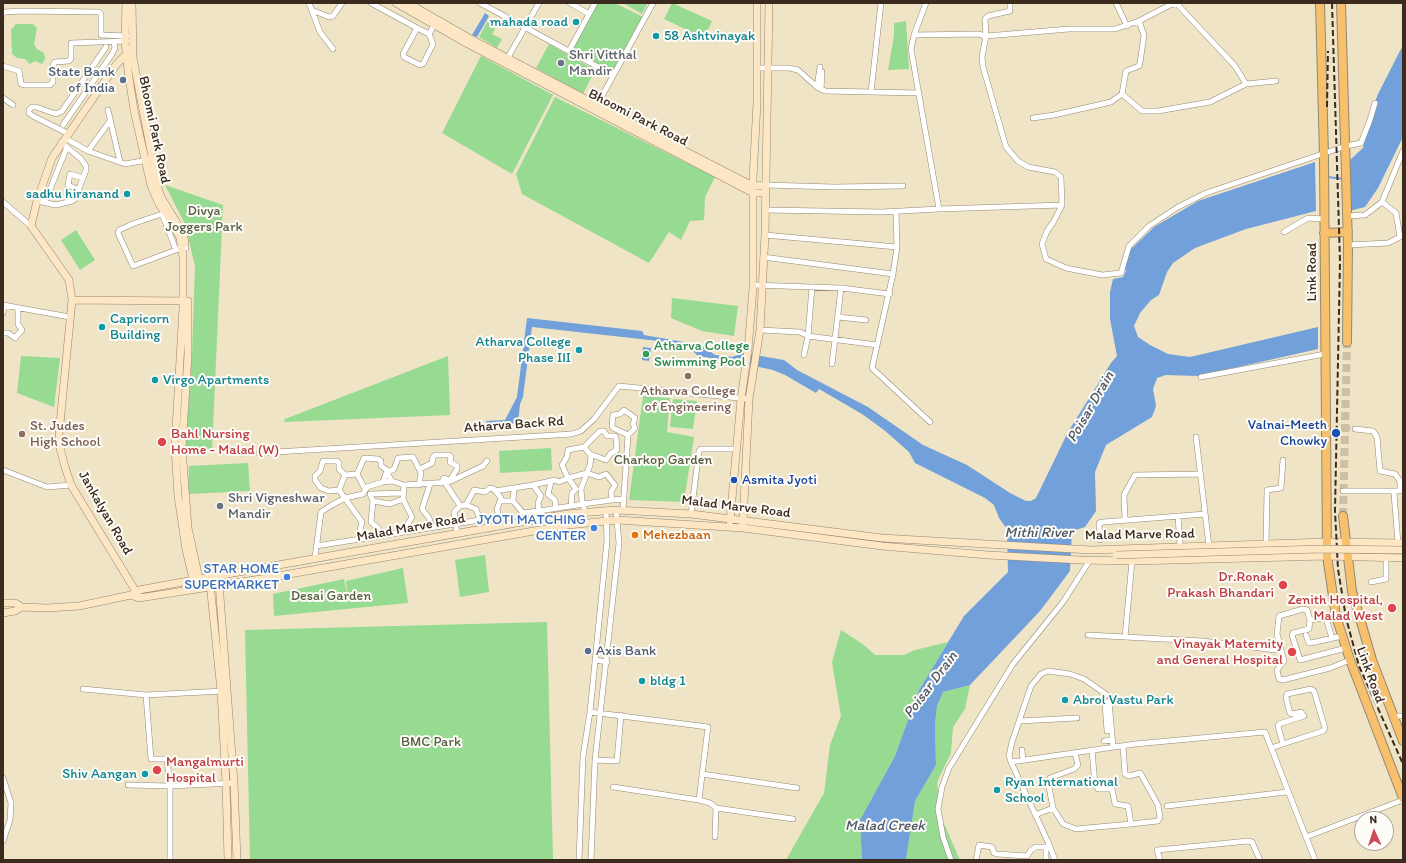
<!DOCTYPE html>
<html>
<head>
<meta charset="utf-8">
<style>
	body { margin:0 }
	#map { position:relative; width:1406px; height:863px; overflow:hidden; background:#efe4c6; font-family:Itim,sans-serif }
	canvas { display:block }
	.frame { position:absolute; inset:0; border:4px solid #3b2a1e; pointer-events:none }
	.north { position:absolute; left:1354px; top:811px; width:40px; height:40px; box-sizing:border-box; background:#fdfcf7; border:1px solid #afa8a0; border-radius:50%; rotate:357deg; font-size:11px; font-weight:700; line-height:16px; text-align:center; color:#3b2a1e }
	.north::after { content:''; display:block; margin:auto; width:14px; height:18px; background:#d1495b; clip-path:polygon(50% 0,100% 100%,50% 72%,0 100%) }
</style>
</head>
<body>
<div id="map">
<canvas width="1406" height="863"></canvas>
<div class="frame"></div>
<div class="north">N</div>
</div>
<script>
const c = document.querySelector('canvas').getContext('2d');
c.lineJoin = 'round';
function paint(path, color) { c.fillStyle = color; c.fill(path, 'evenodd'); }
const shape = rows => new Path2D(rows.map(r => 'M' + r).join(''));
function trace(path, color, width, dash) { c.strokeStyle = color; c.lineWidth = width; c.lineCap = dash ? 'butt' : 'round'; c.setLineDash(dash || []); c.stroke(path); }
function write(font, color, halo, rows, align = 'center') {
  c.font = font + ' Itim,sans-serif'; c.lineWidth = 4; c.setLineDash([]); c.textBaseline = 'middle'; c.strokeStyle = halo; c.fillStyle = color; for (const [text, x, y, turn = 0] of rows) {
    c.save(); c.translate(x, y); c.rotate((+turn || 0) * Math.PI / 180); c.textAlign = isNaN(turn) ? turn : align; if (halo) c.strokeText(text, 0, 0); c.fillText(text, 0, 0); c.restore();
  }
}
paint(shape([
	[595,3,615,3,643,17,614,74,569,50],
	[623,3,648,3,642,14],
	[672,3,712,21,704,38,664,19],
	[906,21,909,69,888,70,894,36,894,23],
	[487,22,496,27,492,34,502,39,497,48,479,37],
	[16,24,33,24,37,28,34,44,37,49,44,53,45,59,42,64,35,61,30,64,25,59,17,58,12,54,11,30],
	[549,44,595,70,583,94,536,68],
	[481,56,553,95,512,174,442,133],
	[555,97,715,177,705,197,704,220,690,221,681,240,669,232,649,263,522,194,516,174],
	[165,185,223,205,212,450,185,453,192,354,195,266,185,224],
	[76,230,95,260,80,270,61,240],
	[672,298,738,306,734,336,702,331,671,318],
	[21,356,60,358,54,407,17,393],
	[448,356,450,415,284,422,285,419],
	[643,396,670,398,667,432,694,437,684,502,629,500],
	[673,399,697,401,693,429,670,427],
	[551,448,552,470,500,473,499,451],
	[248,463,250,491,188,494,189,466],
	[485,555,489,592,460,597,455,560],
	[403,568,408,603,274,616,273,594,344,579,348,600,346,581],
	[547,622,553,860,250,860,245,630],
	[841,630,864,645,875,655,904,655,915,650,948,642,919,690,895,756,860,820,862,860,786,860,824,793,830,745,841,716,832,662],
	[970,685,965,709,953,727,951,753,937,782,941,817,960,860,906,860,915,801,936,765,935,724,937,706,943,692]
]), '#97da92');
paint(shape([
	[485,13,489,16,477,37,472,35],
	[1403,45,1403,137,1378,188,1365,207,1349,211,1350,160,1363,148,1368,119,1378,94],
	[1315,162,1316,211,1246,229,1195,248,1173,263,1167,272,1159,295,1151,300,1140,313,1134,326,1138,337,1150,345,1168,354,1190,357,1318,327,1318,349,1198,376,1166,375,1157,378,1153,389,1156,406,1152,417,1106,445,1095,472,1096,511,1085,527,1072,531,1070,571,1040,611,970,685,943,692,937,706,935,724,936,765,915,801,906,860,862,860,860,820,895,756,919,690,964,616,1008,572,1007,529,999,518,994,505,985,498,915,463,909,452,884,430,862,414,819,389,816,393,785,375,773,370,736,362,698,356,689,347,668,342,532,327,523,397,520,404,518,423,487,426,486,421,505,420,517,397,527,318,642,331,644,335,701,345,715,355,732,357,743,353,784,360,797,370,868,407,923,445,967,465,1010,493,1026,501,1031,501,1036,498,1068,432,1111,363,1117,356,1110,319,1110,292,1113,279,1123,277,1126,271,1123,265,1130,250,1154,227,1198,201],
	[643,347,651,348,649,361,642,360]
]), '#71a0da');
trace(shape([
	[1327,177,1344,179]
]), '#71a0da', 2);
trace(shape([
	[1345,428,1355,429]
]), '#cbbfa4', 5, [5, 2.5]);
trace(shape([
	[1343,516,1347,342]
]), '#cbbfa4', 8, [8, 4]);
const street = shape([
	[309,3,320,32,333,49],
	[371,3,417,28],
	[480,3,613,75],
	[570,3,589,14],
	[1010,3,1010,11,988,16,985,19,986,36,982,57,983,67,1006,147,1018,161,1028,167,1055,172,1061,177,1062,205,1054,221,1047,231,1042,244,1046,259,1066,268,1102,275,1121,273,1129,246,1149,226,1178,207,1206,193,1346,146,1361,143,1370,120,1375,103],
	[1116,3,1127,26],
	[1177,4,1235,66,1246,84],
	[312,10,329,17,333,16,342,3],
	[3,14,5,12,21,11,99,12,101,14,101,35,127,36],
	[429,34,417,28,403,54,404,57,420,65,423,64,433,44,429,34,436,22],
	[914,35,926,3],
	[569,51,595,3],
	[507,59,539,3],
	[3,66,19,71,21,84,24,85,50,85,53,82,53,65,55,62,69,61,71,58,71,43,127,41],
	[757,68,789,68,798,70,817,87,825,91,871,92,881,3],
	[817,87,820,67],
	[821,89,822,72],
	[871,92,918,93],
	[1122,94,1142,111,1158,111,1210,102,1246,84,1276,81],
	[3,98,13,105],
	[596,107,653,3],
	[108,110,120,162],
	[1033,118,1054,115,1111,102,1122,94,1126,71,1139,66,1140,63,1144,35,1139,21],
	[63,125,112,54,115,48,114,42],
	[69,134,33,116,29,113,29,110,32,107,36,107,56,114,62,111,106,47],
	[65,138,88,151,125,164,153,159],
	[88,151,110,121],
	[766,185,834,187,903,186],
	[79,190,68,185,70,174,83,178],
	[37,201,56,205,72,201,75,199,86,170,86,166,81,159,61,142],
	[3,202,31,226],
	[45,202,67,147],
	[1062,205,939,209,911,49,914,35,978,34,986,36,1069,29,1115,29,1139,21,1170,5,1179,3],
	[766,210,882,212,939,209],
	[168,212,135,223,119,230,118,233,133,266,176,250],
	[896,212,897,247,893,274,872,368,930,422],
	[162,214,176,250,186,248],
	[1348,216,1365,215,1382,202],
	[1284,232,1308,218,1324,219],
	[765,235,897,247],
	[1348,245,1388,243,1400,237,1396,213,1382,202,1403,151],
	[763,257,893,274],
	[753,285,841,288,890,294],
	[3,305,70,317],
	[3,313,4,306],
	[838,317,866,320],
	[760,330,800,332,808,336,877,345],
	[3,333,8,333,15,338,22,330,18,324,18,308],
	[804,355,808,336,812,287],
	[832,364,841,288],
	[1201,377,1325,354],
	[1196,437,1209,546],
	[584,447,600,431,604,431,607,436,615,436,616,438,617,450,611,453,606,460,590,454],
	[259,453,572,434,581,431,594,419,619,386,749,399],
	[323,461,337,461,339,463,339,469,345,475,339,490,329,491,321,488,315,480,315,476,320,471,323,461],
	[3,470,47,487,71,485],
	[345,475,357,474],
	[392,481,387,473,394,469,398,458,413,457,421,473,419,485],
	[551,482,548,494,555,500,556,508],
	[441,483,444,478,451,481,483,466,487,461],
	[445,483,459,504,460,506,454,512,457,534],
	[430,484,422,509,429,518,432,527],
	[404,485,403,499,412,517,407,525,407,531],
	[533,485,555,480,559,482,568,478,576,489,572,493,571,506],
	[365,489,357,474,364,458,378,459,381,461,381,466,387,470,383,482],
	[514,489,513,501,523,513,539,511,571,506,583,504,612,500,611,492,615,485,606,474,599,477,587,473,568,478,562,465,567,457,568,450,584,447,590,454,591,458,590,465,581,489,582,501,583,504,585,513],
	[339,490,362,522,358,539],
	[495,491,533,485,541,496,538,503,539,511],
	[1343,491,1400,491,1400,481,1395,474,1380,471,1377,437,1373,431,1355,429],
	[1394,494,1398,543],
	[612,500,624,499],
	[373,501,390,504,403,499],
	[501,501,513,501],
	[466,505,476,509,480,520],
	[623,510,628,435,635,428,633,424,635,418,624,410,620,414,613,415,612,426,613,428,628,435],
	[691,514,699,451,701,449,736,449],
	[1178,516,1180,546],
	[1125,520,1124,495,1135,475,1200,474],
	[380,536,379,529,371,522,373,501,370,494,403,493],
	[1100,540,1099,523,1103,522,1205,514],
	[1266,544,1267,490,1281,488,1283,460],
	[316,546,499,517,497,509,501,498,494,489,490,488,485,492,474,490,466,505,460,506],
	[315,558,321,512,332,505,345,498,363,494,367,487,383,482,392,481,404,485,449,482,457,469,457,466,450,462,451,457,449,455,435,455,433,457,432,463,420,469],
	[1132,561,1125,637,1202,641,1276,650],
	[1371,582,1386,579,1386,557],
	[1326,618,1332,638],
	[1310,620,1336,616],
	[1088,635,1125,637],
	[1306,635,1309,643,1311,643,1342,636],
	[1346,648,1300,660,1292,635,1293,633,1309,629,1310,620,1307,610,1303,609,1279,616,1277,634,1284,661,1277,670,1279,679,1283,680,1330,668,1350,660],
	[595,660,607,662],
	[83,689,146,695,224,691],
	[590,712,708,727,699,800,710,803,716,808,715,837],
	[1394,716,1403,716],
	[1020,721,1077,718],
	[1107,731,1105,704,1109,701,1113,747],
	[1104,741,1113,740],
	[1271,748,1283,744,1323,731,1325,728,1314,691,1311,689,1287,694,1286,698,1290,713,1294,714,1301,712,1304,716,1279,724,1278,726,1283,744],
	[1022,750,1023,760],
	[1092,750,1095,785,1098,789,1112,789,1115,804,1128,806,1131,824,1158,821,1160,817,1158,805,1142,776,1140,773,1129,776,1125,774,1123,746],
	[1075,753,1078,765,1074,769,1050,778,1049,787,1053,808,1063,824,1076,829,1131,824],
	[595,760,617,761,621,715],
	[1011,762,1009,756,1012,742,1031,686,1041,674,1048,671,1070,674,1084,679,1107,695],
	[702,774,797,788],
	[3,778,11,803,10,820,3,841],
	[128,785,170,786,167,759,151,759,146,695],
	[613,787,699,800],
	[1167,806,1287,792],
	[716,808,793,819],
	[1035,815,1053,808],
	[1306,837,1403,800],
	[170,860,170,786,234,783],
	[579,860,583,756,590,712,607,541,606,510],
	[591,860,595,760,619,543,616,510],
	[951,860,943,837,938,809,942,787,949,768,1013,664,1063,602,1090,560],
	[976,860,979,845,992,847,994,853,997,854,1027,856,1031,850,1036,847,1050,847],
	[1046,860,1046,847],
	[1055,860,1048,842,1011,762,1135,744,1265,732,1315,860],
	[1160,860,1157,850,1248,841,1252,842,1260,860]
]);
const secondary = shape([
	[126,3,125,41,128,71,134,110,151,186,159,204,174,225,180,238,183,257,183,308,175,446,178,496,186,550,194,583],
	[132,3,133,58,158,188,161,197,183,233,185,243],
	[396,3,466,43,753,193,765,193],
	[408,3,469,38,687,152,753,186,766,185],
	[133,47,116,65,52,158,37,201,31,226,69,280,72,300,59,434,60,448,65,467,71,485,138,595],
	[72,300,188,301],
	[188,301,188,355,182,448,188,528,200,583],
	[730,521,741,399,748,350,753,288,753,178,757,103,757,3],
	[743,523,749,399,760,330,765,235,769,3],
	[210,583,221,691,226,783,228,860],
	[219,583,234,783,237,860],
	[131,595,139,590,199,579,567,514,616,510,691,514,882,538,1091,550,1326,542,1403,543],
	[3,603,15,603,22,607],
	[3,613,15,611,22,607,47,608,79,606,131,595,139,598,261,579,568,525,617,520,743,528,882,546,988,555,1080,560,1132,561,1327,556,1403,558]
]);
const primary = shape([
	[1320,3,1324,156,1327,556,1336,616,1350,660,1403,798],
	[1341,3,1348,245,1347,342],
	[1324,233,1348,232],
	[1343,516,1352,591,1372,660,1403,741]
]);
trace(street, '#958772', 6);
trace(secondary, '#958772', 8);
trace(primary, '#958772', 10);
trace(street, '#fff', 5);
trace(secondary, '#fce6c4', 7);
trace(primary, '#f7c06c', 8);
trace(shape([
	[1332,3,1340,261,1335,511,1338,569,1346,618,1359,666,1403,764],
	[1327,107,1328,51]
]), '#3b2a1e', 2, [6, 3]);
const secondaryBridge = shape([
	[1116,555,1321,549,1403,550]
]);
trace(secondaryBridge, '#958772', 8, []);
trace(secondaryBridge, '#fce6c4', 7);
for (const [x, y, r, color] of [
	[576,22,4,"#0f9aa8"],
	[656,36,4,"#0f9aa8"],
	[561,63,4,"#6b7280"],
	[123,80,4,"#5c6f8a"],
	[127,194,4,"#0f9aa8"],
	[102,327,4,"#0f9aa8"],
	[579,350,4,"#0f9aa8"],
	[646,354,4,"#2e9e5b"],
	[688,376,4,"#8d6e63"],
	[155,380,4,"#0f9aa8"],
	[1336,433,5,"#1a4fb4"],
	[22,434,4,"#8d6e63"],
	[162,442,5,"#e0444e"],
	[734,480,4,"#1a4fb4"],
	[220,506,4,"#6b7280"],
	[594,528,4,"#3f7fe0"],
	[635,535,4,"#e8710a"],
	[287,577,4,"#3f7fe0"],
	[1283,585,5,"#e0444e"],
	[1392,608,5,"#e0444e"],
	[588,651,4,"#5c6f8a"],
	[1292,652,5,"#e0444e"],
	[642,681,4,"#0f9aa8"],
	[1065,700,4,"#0f9aa8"],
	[157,770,5,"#e0444e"],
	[145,774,4,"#0f9aa8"],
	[997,790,4,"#0f9aa8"]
]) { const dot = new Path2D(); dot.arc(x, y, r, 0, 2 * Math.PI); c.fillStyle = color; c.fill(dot); trace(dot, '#fdfcf7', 1.5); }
write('14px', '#0d838f', '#fdfcf7', [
	["mahada road",568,22,"right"],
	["58 Ashtvinayak",664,36],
	["sadhu hiranand",119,194,"right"],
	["Capricorn",110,319],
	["Building",110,335],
	["Atharva College",571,342,"right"],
	["Phase III",571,358,"right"],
	["Virgo Apartments",163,380],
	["bldg 1",650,681],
	["Abrol Vastu Park",1073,700],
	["Shiv Aangan",137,774,"right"],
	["Ryan International",1005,782],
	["School",1005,798]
], 'left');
write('14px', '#5b616d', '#fdfcf7', [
	["Shri Vitthal",569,55],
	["Mandir",569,71],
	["Shri Vigneshwar",228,498],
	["Mandir",228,514]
], 'left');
write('14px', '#4e5e75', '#fdfcf7', [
	["State Bank",115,72],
	["of India",115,88],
	["Axis Bank",596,651,"left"]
], 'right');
write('14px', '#3b2a1e', '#fdfcf7', [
	["Bhoomi Park Road",638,118,27],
	["Bhoomi Park Road",154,130,78],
	["Link Road",1312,272,-90],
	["Atharva Back Rd",514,425,-4],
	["Malad Marve Road",736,507,7],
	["Jankalyan Road",105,513,60],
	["Malad Marve Road",411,528,-10],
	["Malad Marve Road",1140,535,-1],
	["Link Road",1370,675,70]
]);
write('14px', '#575f41', '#fdfcf7', [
	["Divya",204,211],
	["Joggers Park",204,227],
	["Charkop Garden",663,460],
	["Desai Garden",331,596],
	["BMC Park",431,742]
]);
write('14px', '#27864d', '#fdfcf7', [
	["Atharva College",654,346],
	["Swimming Pool",654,362]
], 'left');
write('14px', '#785e54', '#fdfcf7', [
	["Atharva College",688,391],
	["of Engineering",688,407],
	["St. Judes",30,426,"left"],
	["High School",30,442,"left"]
]);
write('14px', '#164399', '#fdfcf7', [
	["Valnai-Meeth",1327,425],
	["Chowky",1327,441],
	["Asmita Jyoti",742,480,"left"]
], 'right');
write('14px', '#be3a42', '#fdfcf7', [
	["Bahl Nursing",171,434,"left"],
	["Home - Malad (W)",171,450,"left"],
	["Dr.Ronak",1274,577],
	["Prakash Bhandari",1274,593],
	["Zenith Hospital,",1383,600],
	["Malad West",1383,616],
	["Vinayak Maternity",1283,644],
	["and General Hospital",1283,660],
	["Mangalmurti",166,762,"left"],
	["Hospital",166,778,"left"]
], 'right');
write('14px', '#366cbe', '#fdfcf7', [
	["JYOTI MATCHING",586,520],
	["CENTER",586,536],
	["STAR HOME",279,569],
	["SUPERMARKET",279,585]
], 'right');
write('14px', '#c56008', '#fdfcf7', [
	["Mehezbaan",643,535]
], 'left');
write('italic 15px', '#515969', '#fdfcf7', [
	["Poisar Drain",1091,407,-60],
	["Mithi River",1039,533],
	["Poisar Drain",931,685,-53],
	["Malad Creek",885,826]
]);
</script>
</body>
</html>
